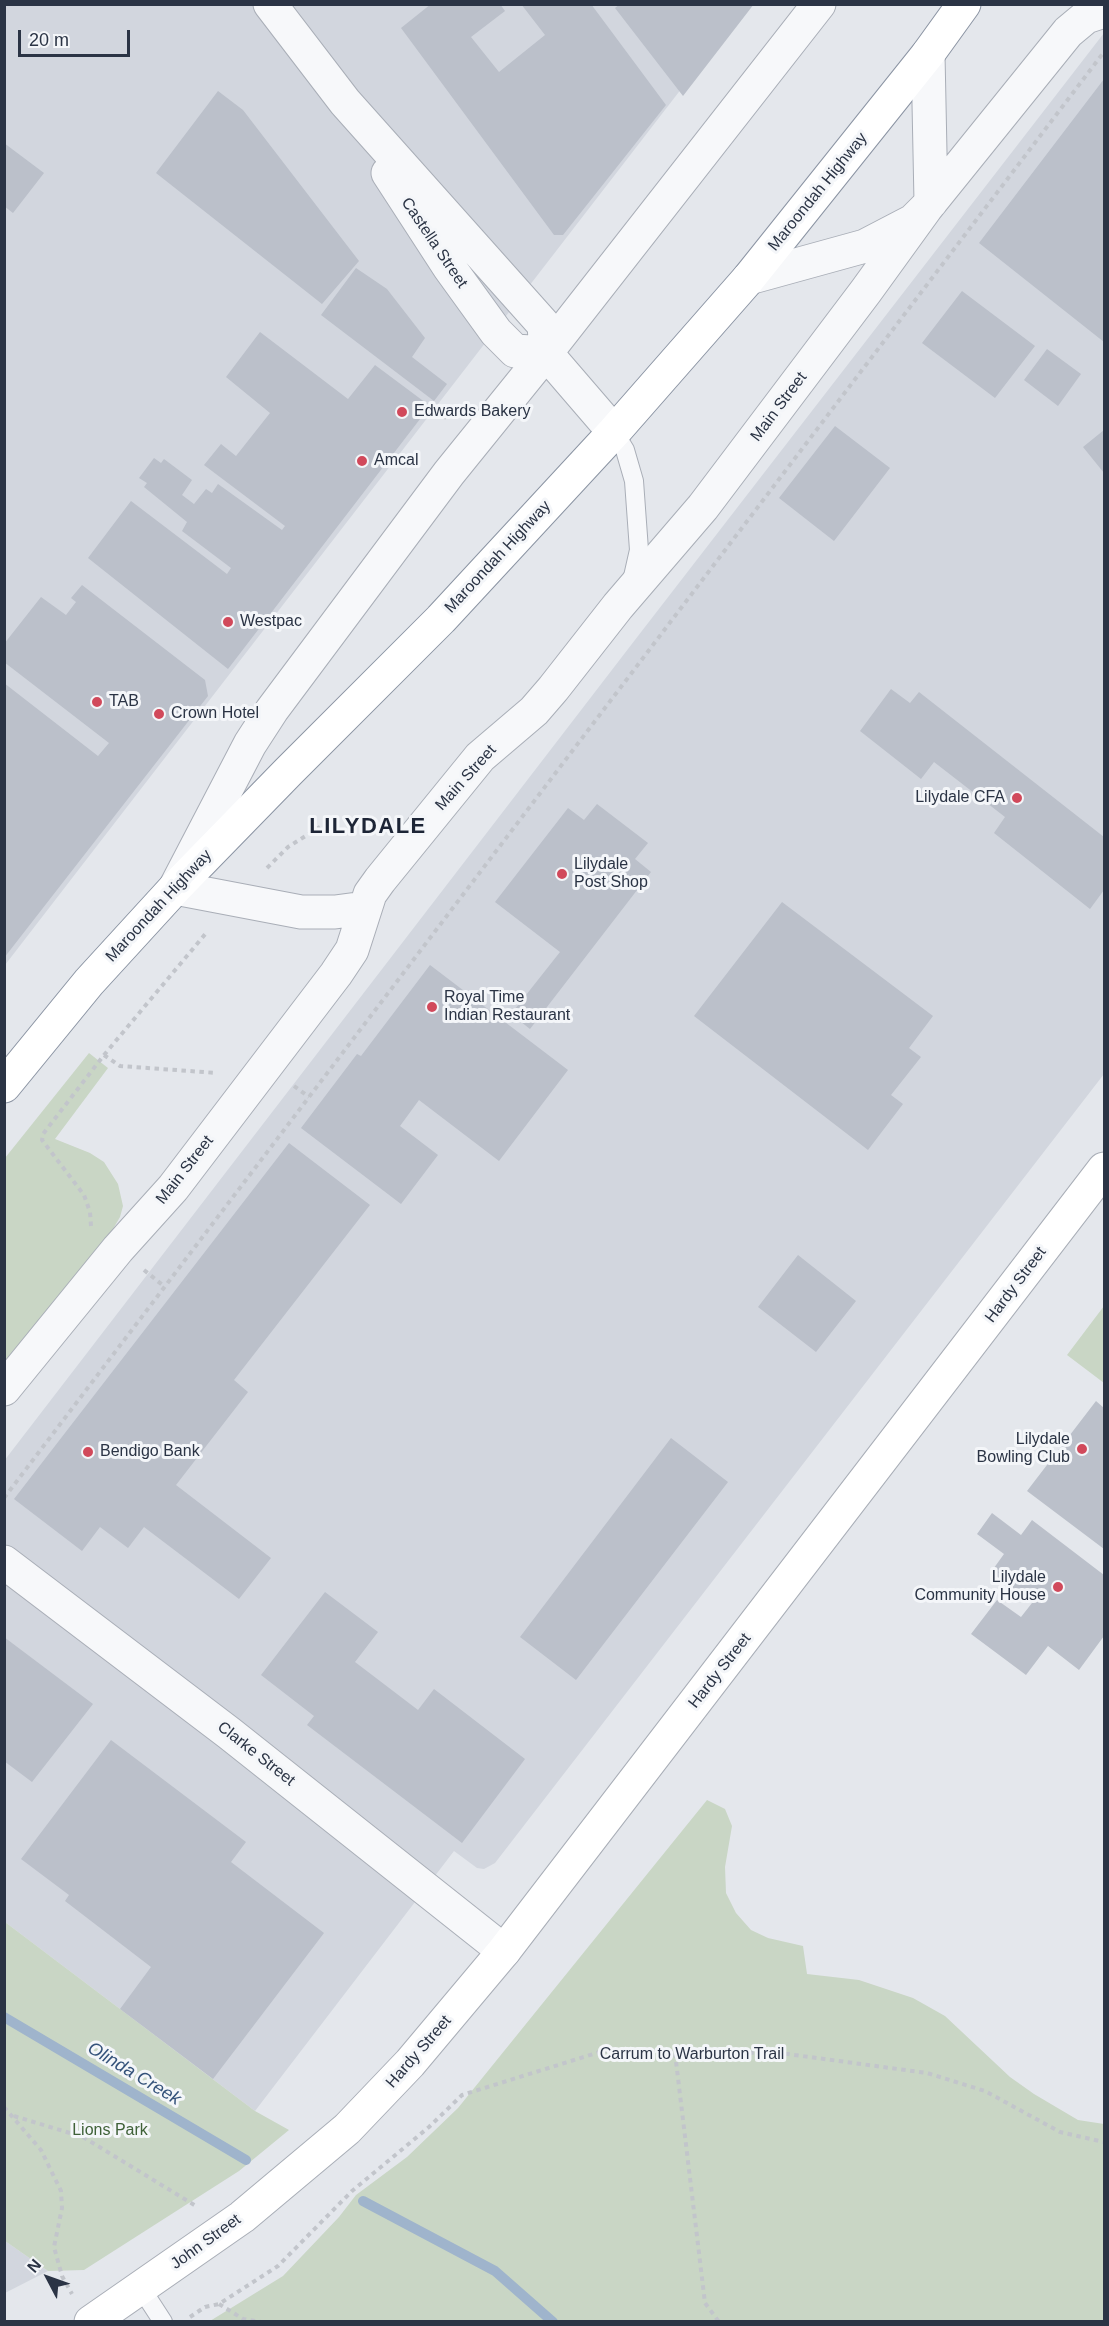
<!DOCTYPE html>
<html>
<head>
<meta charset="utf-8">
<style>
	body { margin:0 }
	#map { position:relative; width:1109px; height:2326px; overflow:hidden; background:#e4e7ec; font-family:Helvetica,sans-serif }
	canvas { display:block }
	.frame { position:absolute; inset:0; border:6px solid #2b3445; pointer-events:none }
	.north { position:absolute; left:18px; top:2248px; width:60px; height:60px; -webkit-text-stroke:4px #f4f6f9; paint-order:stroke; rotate:311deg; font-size:16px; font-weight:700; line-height:24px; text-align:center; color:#2b3445 }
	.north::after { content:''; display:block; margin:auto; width:21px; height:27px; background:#2b3445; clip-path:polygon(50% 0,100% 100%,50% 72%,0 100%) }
	.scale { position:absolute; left:18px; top:30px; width:112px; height:27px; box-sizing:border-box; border:3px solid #2b3445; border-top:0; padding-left:8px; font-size:18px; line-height:21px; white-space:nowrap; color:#2b3445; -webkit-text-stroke:4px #f4f6f9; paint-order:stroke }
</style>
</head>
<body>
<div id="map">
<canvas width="1109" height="2326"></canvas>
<div class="frame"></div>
<div class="north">N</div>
<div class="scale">20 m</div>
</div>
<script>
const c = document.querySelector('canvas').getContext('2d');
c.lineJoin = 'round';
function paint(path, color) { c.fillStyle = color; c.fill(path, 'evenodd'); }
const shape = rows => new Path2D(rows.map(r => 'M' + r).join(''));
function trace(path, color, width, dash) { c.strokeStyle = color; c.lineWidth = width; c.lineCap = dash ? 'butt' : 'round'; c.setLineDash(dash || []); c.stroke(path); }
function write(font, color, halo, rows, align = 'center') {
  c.font = font + ' Helvetica,sans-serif'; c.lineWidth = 6; c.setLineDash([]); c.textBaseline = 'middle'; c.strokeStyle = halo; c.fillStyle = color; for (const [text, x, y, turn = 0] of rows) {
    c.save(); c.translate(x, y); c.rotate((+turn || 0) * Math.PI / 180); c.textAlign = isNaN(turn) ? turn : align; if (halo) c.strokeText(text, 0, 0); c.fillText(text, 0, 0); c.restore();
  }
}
paint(shape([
	[5,5,746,5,5,965],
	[1104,33,1104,1074,495,1863,484,1869,477,1868,454,1851,255,2111,5,1922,4,1461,638,636],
	[5,2241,48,2271,5,2293]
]), '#d2d6de');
paint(shape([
	[89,1053,108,1068,55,1139,90,1153,104,1162,118,1184,123,1206,120,1217,109,1236,5,1368,5,1158],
	[1104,1306,1104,1383,1067,1355],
	[707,1800,725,1809,732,1826,725,1867,726,1893,736,1913,751,1930,768,1938,803,1946,807,1974,859,1980,913,1998,945,2016,1010,2077,1034,2094,1078,2120,1104,2124,1104,2321,210,2321,283,2276,339,2217,356,2195,407,2157,458,2108],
	[5,1922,255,2111,289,2130,239,2171,84,2270,48,2271,5,2241]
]), '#c9d6c5');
trace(shape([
	[4,2017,246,2160],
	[363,2201,495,2271,553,2322]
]), '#9fb4cc', 10);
paint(shape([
	[431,4,500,4,505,11,471,37,499,72,545,35,521,4,591,4,666,105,563,235,554,235,401,28],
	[620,4,754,4,683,96,615,8],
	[1104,79,1104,342,979,243],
	[218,91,243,110,359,261,322,304,156,173],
	[4,143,44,173,13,213,4,206],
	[356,268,387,289,425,338,412,357,447,384,434,401,321,315],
	[962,291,1035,346,995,398,922,343],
	[260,332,348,399,375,365,430,406,228,669,88,558,131,501,227,574,231,568,182,531,187,522,144,487,147,483,139,478,154,458,161,463,164,459,192,480,182,495,194,504,206,489,212,493,218,484,282,530,285,526,204,465,221,444,236,456,270,413,226,377],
	[1047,349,1081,374,1058,406,1024,380],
	[835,426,890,468,834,541,779,498],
	[1104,430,1104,473,1083,447],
	[82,585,205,680,208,696,4,958,4,683,98,756,109,743,4,662,4,644,41,597,66,615,76,602,71,598],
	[891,689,910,703,919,692,1104,837,1104,890,1090,909,994,833,1005,817,934,762,921,779,860,731],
	[597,804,648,843,635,859,651,872,530,1029,511,1014,560,952,495,902,568,808,584,820],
	[782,902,933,1016,909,1048,921,1057,891,1095,903,1104,868,1150,694,1016],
	[430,965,568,1070,499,1161,419,1100,400,1126,438,1155,401,1204,301,1128,357,1054,361,1056],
	[289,1143,370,1205,234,1380,248,1392,176,1485,271,1558,239,1599,144,1527,128,1548,100,1527,82,1551,14,1499],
	[798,1255,856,1301,816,1352,758,1307],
	[1096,1401,1104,1408,1104,1549,1027,1491],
	[671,1438,728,1482,576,1680,520,1637],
	[992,1513,1021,1535,1032,1520,1104,1575,1104,1636,1079,1670,1048,1646,1026,1675,971,1634,997,1600,1021,1617,1032,1603,991,1572,1004,1554,977,1534],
	[325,1592,378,1632,355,1662,418,1710,434,1689,525,1759,462,1843,307,1725,314,1716,261,1675],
	[4,1637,93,1704,32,1782,4,1761],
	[111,1740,246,1842,231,1862,324,1933,213,2079,120,2009,151,1967,65,1901,69,1895,21,1859]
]), '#bbc0ca');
const service = shape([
	[614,432,625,450,634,481,639,550,632,581],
	[141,2288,163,2322]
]);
const minor = shape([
	[270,4,345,102,544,325,546,353,614,432],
	[928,54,931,202],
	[388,173,449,267,496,332,515,351,546,353],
	[749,278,865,246,913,221,926,208,1068,32,1086,17,1104,11],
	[365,908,335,912,301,912,175,888,250,744,272,710,449,473,546,353,819,4],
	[4,1389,118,1249,173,1188,336,974,352,950,370,894,380,880,480,757,534,711,553,689,618,606,703,507,866,291,926,208],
	[4,1562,229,1733,504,1951]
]);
const secondary = shape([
	[91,2322,242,2217,347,2129,410,2063,504,1951,1104,1169]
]);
const trunk = shape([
	[4,1086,89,982,175,888,288,772,441,619,614,432,749,278,928,54,964,4]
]);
trace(service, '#a9aeb7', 20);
trace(minor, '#a9aeb7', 35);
trace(secondary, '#a9aeb7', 35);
trace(trunk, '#8b94a3', 35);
trace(shape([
	[438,408,447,419],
	[267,868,288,847,323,825],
	[104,1055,120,1066,217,1073],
	[294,1086,309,1097],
	[91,1226,90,1212,84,1195,42,1140,43,1134,104,1055,207,932],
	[144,1270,165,1287],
	[4,1498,1104,52],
	[675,2053,705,2303,719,2322],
	[4,2107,41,2150,61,2191,62,2208,54,2247,62,2276,72,2294],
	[14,2116,83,2137,196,2206],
	[219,2304,243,2319,261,2322],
	[190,2317,205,2307,219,2304,278,2266,352,2191,429,2127,462,2095,603,2051,780,2053,927,2073,985,2091,1060,2132,1104,2142]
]), '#c2c5cb', 4, [4.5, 4.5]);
trace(service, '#f7f8fa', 18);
trace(minor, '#f7f8fa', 33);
trace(secondary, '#fff', 33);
trace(trunk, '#fff', 33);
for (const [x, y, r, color] of [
	[402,412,6,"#d1495b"],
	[362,461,6,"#d1495b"],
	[228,622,6,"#d1495b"],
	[97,702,6,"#d1495b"],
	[159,714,6,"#d1495b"],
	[1017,798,6,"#d1495b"],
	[562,874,6,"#d1495b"],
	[432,1007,6,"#d1495b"],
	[1082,1449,6,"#d1495b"],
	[88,1452,6,"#d1495b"],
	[1058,1587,6,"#d1495b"]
]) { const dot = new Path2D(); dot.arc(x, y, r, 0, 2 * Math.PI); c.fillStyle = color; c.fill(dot); trace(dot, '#f4f6f9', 2); }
write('16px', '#2b3445', '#f4f6f9', [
	["Maroondah Highway",818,192,-51],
	["Castella Street",434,243,56],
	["Main Street",779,407,-53],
	["Maroondah Highway",498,557,-47],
	["Main Street",466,778,-48],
	["Maroondah Highway",159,906,-47],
	["Main Street",185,1170,-52],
	["Hardy Street",1016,1285,-53],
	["Hardy Street",720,1671,-52],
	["Clarke Street",256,1754,38],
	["Hardy Street",419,2052,-49],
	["Carrum to Warburton Trail",692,2055],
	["John Street",206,2242,-36]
]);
write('16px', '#2b3445', '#f4f6f9', [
	["Edwards Bakery",414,412],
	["Amcal",374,461],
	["Westpac",240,622],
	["TAB",109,702],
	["Crown Hotel",171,714],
	["Lilydale CFA",1005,798,"right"],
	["Lilydale",574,865],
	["Post Shop",574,883],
	["Royal Time",444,998],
	["Indian Restaurant",444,1016],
	["Lilydale",1070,1440,"right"],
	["Bowling Club",1070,1458,"right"],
	["Bendigo Bank",100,1452],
	["Lilydale",1046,1578,"right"],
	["Community House",1046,1596,"right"]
], 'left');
write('16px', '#3f6138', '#f4f6f9', [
	["Lions Park",110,2131]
]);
write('italic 18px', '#34527a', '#f4f6f9', [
	["Olinda Creek",134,2074,31]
]);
c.letterSpacing = '1.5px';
write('bold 22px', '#1d2536', '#f4f6f9', [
	["LILYDALE",368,827]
]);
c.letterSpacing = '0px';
</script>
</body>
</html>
